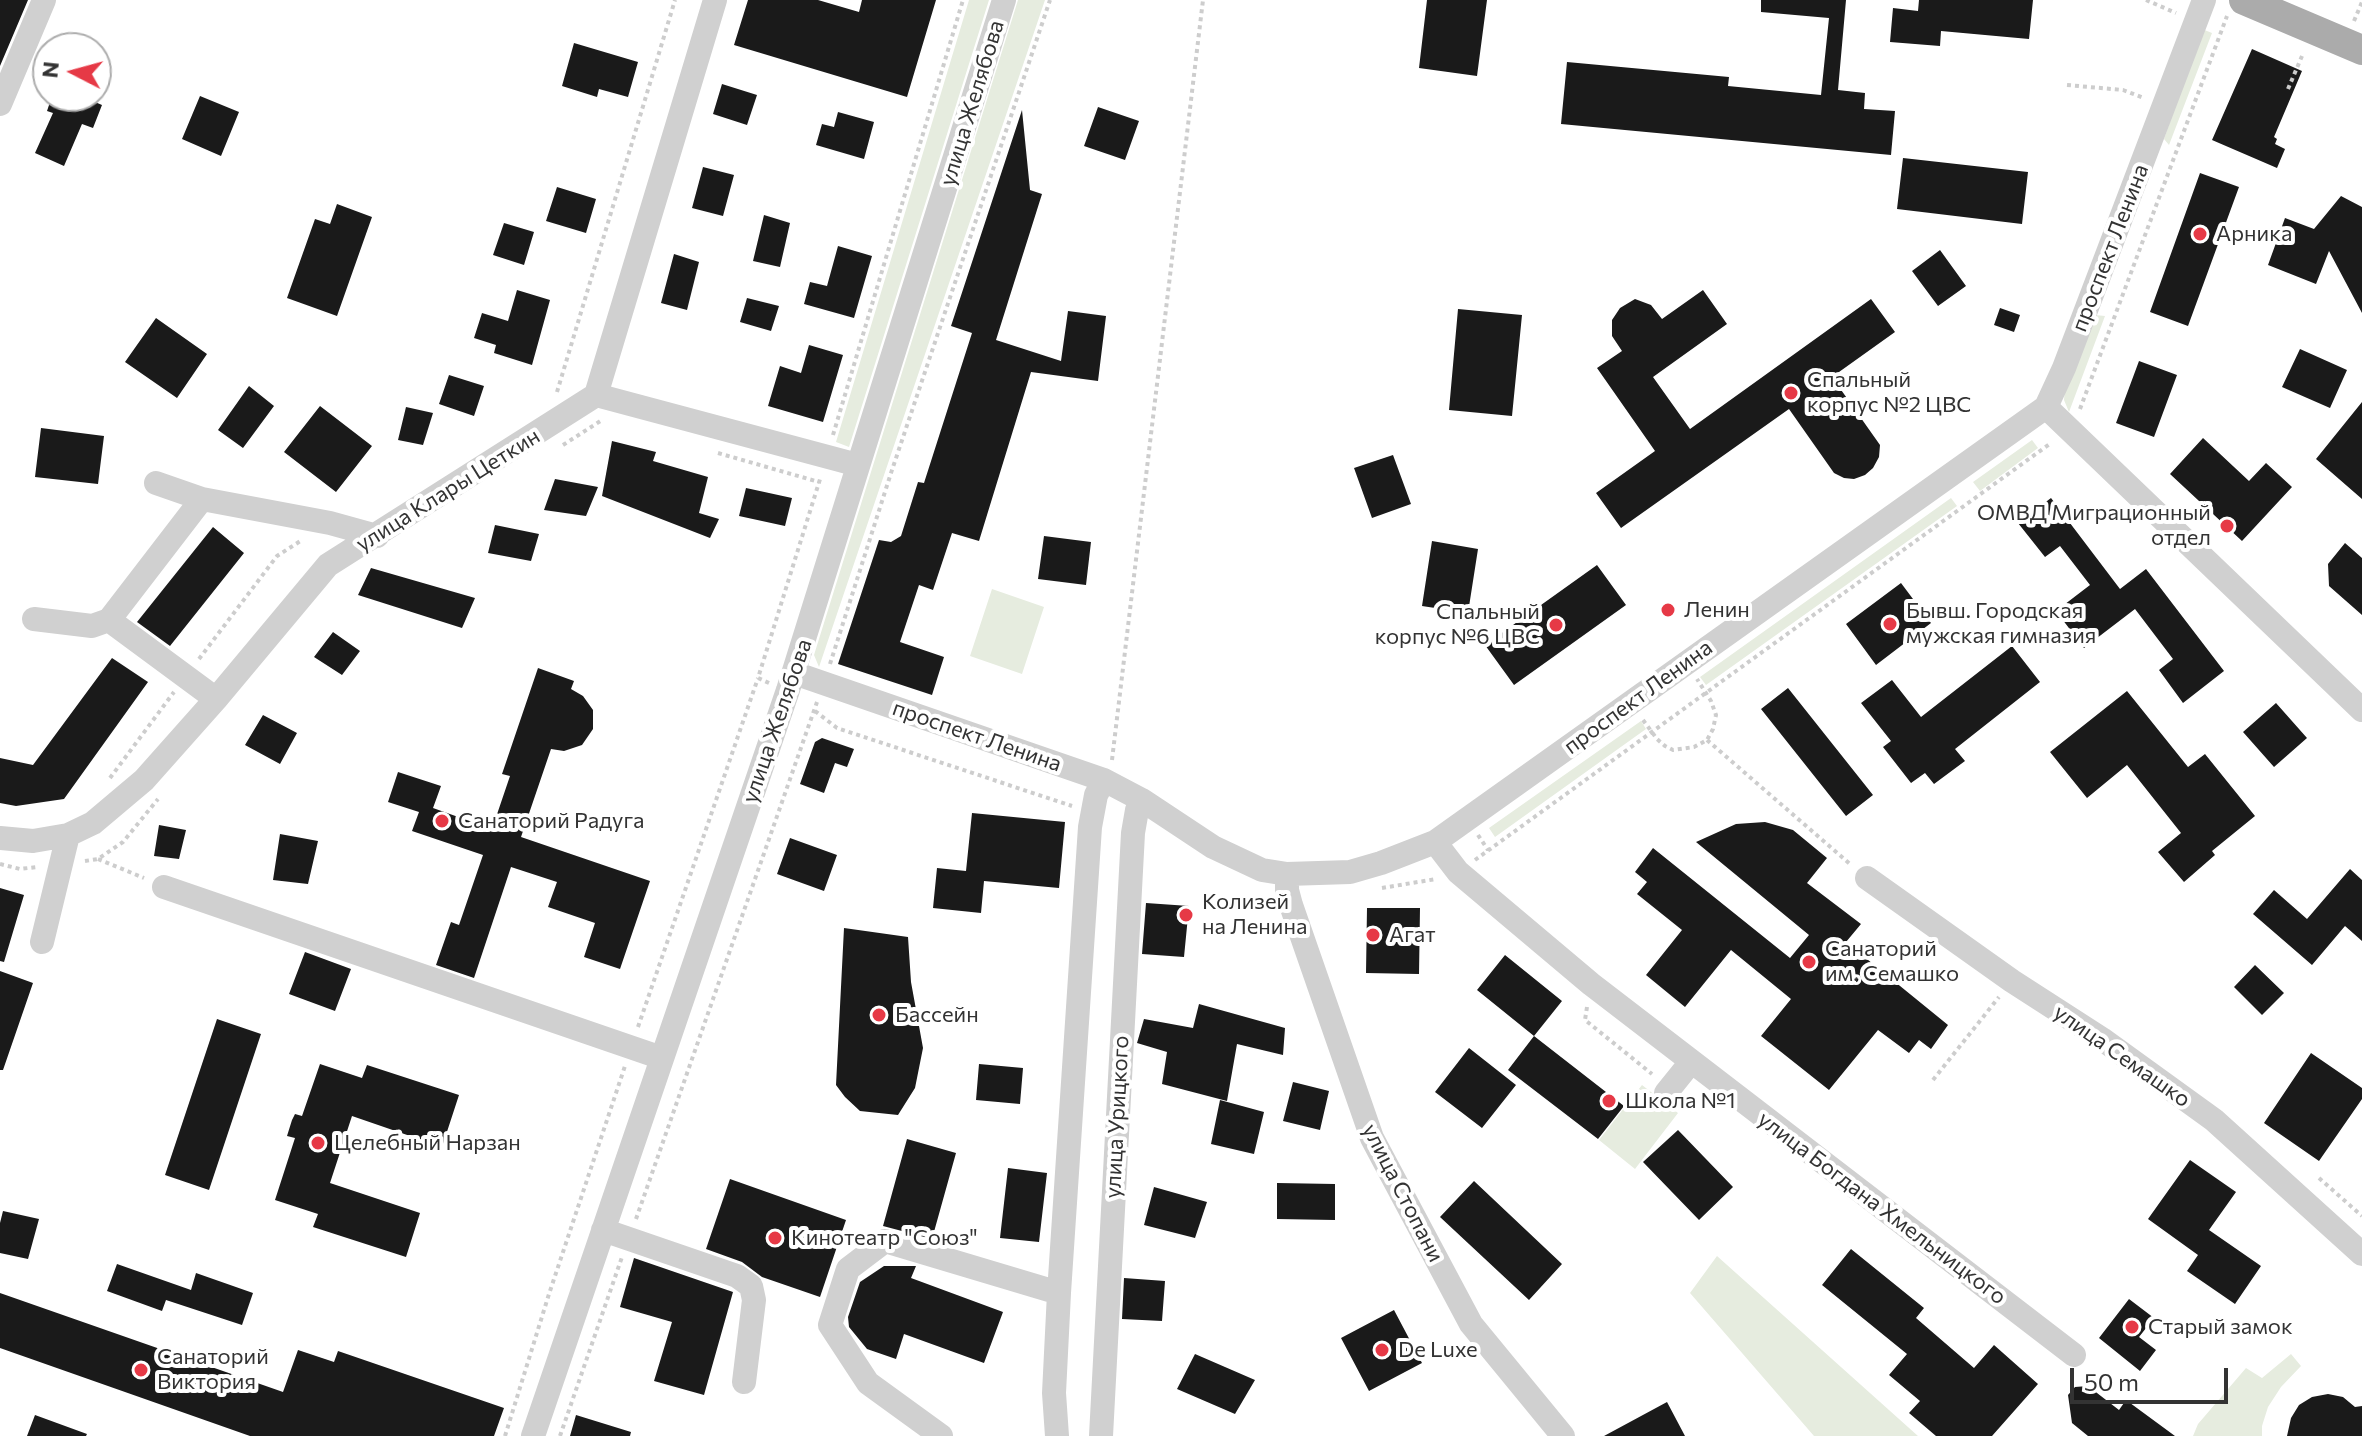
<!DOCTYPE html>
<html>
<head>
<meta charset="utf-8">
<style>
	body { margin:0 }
	#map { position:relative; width:2362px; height:1436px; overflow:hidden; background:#fff; font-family:Commissioner,sans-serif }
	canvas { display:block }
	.north { position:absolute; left:32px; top:32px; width:80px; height:80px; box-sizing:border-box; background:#fff; border:2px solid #adadad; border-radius:50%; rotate:276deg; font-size:22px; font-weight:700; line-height:32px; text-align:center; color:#333 }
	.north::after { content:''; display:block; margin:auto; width:28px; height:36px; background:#e63946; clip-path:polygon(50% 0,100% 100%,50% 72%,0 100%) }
	.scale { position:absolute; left:2070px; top:1368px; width:158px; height:36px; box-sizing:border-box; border:4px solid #333; border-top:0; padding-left:10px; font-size:24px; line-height:28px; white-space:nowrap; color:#333; -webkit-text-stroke:6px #fff; paint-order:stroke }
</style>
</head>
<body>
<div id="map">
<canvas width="2362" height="1436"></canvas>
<div class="north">N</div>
<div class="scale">50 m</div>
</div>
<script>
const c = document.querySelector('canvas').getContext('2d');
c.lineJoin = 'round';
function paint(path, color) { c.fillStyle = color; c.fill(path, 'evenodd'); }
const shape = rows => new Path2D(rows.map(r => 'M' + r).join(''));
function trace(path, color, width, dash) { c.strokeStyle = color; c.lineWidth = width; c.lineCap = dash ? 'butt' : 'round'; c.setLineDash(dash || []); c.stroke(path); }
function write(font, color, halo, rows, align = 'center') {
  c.font = font + ' Commissioner,sans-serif'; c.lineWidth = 8; c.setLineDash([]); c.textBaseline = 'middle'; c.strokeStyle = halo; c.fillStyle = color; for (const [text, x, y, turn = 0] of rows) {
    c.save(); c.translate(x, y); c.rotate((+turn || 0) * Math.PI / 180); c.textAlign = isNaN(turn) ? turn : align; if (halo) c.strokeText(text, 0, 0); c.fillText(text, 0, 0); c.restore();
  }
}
paint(shape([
	[969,0,989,0,849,447,836,442],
	[1018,0,1045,0,819,667,814,655],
	[2202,29,2212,33,2169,145,2164,139],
	[2095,315,2105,316,2069,412,2064,400,2065,387],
	[2032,440,2038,448,1980,491,1973,482],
	[1951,498,1957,506,1706,685,1700,677],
	[992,589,1044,607,1022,674,970,656],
	[1641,721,1646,729,1495,837,1489,828],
	[1642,1085,1678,1113,1635,1169,1599,1140],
	[1717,1256,1918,1436,1814,1436,1690,1293],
	[2291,1354,2301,1366,2281,1387,2268,1407,2262,1426,2262,1436,2193,1436,2198,1424,2246,1368,2262,1378]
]), '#e6ecdf');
paint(shape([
	[0,0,28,0,0,66],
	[748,0,818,0,859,12,862,0,936,0,907,97,734,45],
	[1427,0,1487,0,1477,76,1419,68],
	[1761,0,1846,0,1838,90,1865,93,1864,109,1895,111,1891,155,1561,124,1567,62,1729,77,1728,86,1821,95,1829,18,1761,12],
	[1919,0,2033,0,2029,39,1941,31,1940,46,1890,42,1893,8,1918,11],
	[574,43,638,62,628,97,599,89,597,97,562,86],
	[2252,49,2302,71,2274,137,2277,139,2275,144,2285,149,2277,168,2212,140],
	[722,84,757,95,747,125,713,114],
	[52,96,81,96,102,105,93,128,82,124,64,166,35,153,53,113,47,111],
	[200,96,239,112,221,156,182,139],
	[1098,107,1139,121,1125,160,1084,146],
	[1022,110,1030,190,1042,194,996,340,1061,361,1068,311,1106,316,1098,381,1031,372,979,541,952,533,933,590,919,585,900,642,944,657,932,695,838,664,879,540,891,542,901,536,918,482,924,483,972,333,951,326],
	[838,112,874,122,864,159,816,145,822,124,834,127],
	[1903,158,2028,172,2022,224,1897,209],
	[703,167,734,175,723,216,692,208],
	[2200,173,2239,187,2188,326,2150,312],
	[557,187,596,199,586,233,546,221],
	[2341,196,2362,207,2362,313,2329,251,2316,284,2268,265,2285,218,2314,229],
	[337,204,372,217,337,316,287,298,315,219,330,224],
	[764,215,790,223,780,267,753,261],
	[504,223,534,232,524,265,493,255],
	[838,246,872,256,854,318,804,304,810,282,827,286],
	[1940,250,1966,286,1938,306,1912,271],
	[674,254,699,262,687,310,661,303],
	[517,290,550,300,532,365,494,353,496,345,474,338,482,313,508,321],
	[1703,290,1727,324,1653,377,1690,429,1871,299,1895,332,1832,377,1880,445,1879,457,1873,468,1865,475,1854,479,1844,478,1834,473,1789,409,1621,528,1596,493,1655,451,1597,368,1622,351,1612,336,1612,320,1620,308,1635,299,1651,305,1662,319],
	[747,298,779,306,771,331,740,322],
	[2000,308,2020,315,2014,332,1994,325],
	[1458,309,1522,315,1512,416,1449,410],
	[156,318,207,354,177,398,125,362],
	[809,345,843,355,823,422,768,406,780,366,801,373],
	[2300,349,2347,370,2330,408,2282,387],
	[2139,361,2177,375,2154,437,2116,423],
	[449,375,484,386,474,416,439,404],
	[249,386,274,406,243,448,218,430],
	[2362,402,2362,499,2316,459],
	[320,406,372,446,336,492,284,452],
	[406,407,433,413,423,445,398,440],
	[41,428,104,436,98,484,35,477],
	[2203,438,2249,481,2266,463,2292,487,2242,541,2170,474],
	[612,441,656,452,653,461,708,477,699,513,719,519,710,538,602,496],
	[1393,455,1411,504,1372,518,1354,468],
	[555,479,598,487,586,516,544,510],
	[746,488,792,498,785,526,739,516],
	[2051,498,2120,589,2146,569,2224,671,2183,703,2159,670,2173,659,2135,609,2084,648,2056,611,2090,585,2060,546,2045,557,2018,523],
	[495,525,539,534,531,561,488,553],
	[213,527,244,553,170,646,137,622],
	[1044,536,1091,542,1086,585,1038,579],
	[1432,541,1478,549,1468,613,1422,606],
	[2345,543,2362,558,2362,615,2329,586,2328,564],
	[1597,565,1626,605,1514,685,1485,645],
	[371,568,475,598,462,628,358,595],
	[1901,583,1931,623,1876,665,1846,624],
	[333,632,360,651,342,675,314,657],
	[2012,646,2040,682,1955,749,1965,761,1934,784,1925,773,1911,783,1883,747,1891,741,1861,703,1892,680,1921,717],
	[112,658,148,682,64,799,16,806,0,803,0,758,33,765],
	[538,668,574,681,571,689,583,696,593,710,593,729,582,745,564,751,551,749,521,837,650,881,620,969,584,957,595,923,548,907,557,882,511,867,474,978,436,965,451,922,459,925,483,855,412,831,419,812,388,802,398,772,441,786,433,808,492,829,510,776,502,774],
	[1788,688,1873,795,1846,816,1761,709],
	[2127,691,2188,767,2205,754,2255,816,2212,851,2215,855,2184,882,2158,852,2181,833,2127,765,2087,798,2050,752],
	[2276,703,2307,738,2274,767,2243,732],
	[263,715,297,733,280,764,245,745],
	[822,738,854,749,847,767,835,763,824,793,800,784,815,742],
	[972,813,1065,822,1059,888,984,881,981,913,933,908,937,868,966,871],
	[1765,822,1793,830,1827,858,1807,883,1861,924,1846,942,1948,1025,1931,1049,1919,1040,1909,1053,1878,1030,1829,1090,1761,1036,1791,999,1731,950,1685,1007,1646,975,1682,930,1637,894,1647,882,1635,872,1653,848,1790,958,1809,935,1696,842,1736,824],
	[159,825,186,830,179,859,154,856],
	[280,834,318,841,308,884,273,880],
	[790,838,837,855,824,891,777,874],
	[2350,869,2362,880,2362,941,2345,926,2312,965,2253,914,2274,890,2307,919],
	[0,888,24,895,4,962,0,961],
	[1146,903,1189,906,1184,957,1142,954],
	[1367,908,1420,908,1419,974,1366,973],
	[844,928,908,937,911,982,923,1048,915,1088,898,1115,860,1111,845,1097,836,1085],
	[305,952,351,969,335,1011,289,994],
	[1505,955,1562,1001,1534,1036,1477,990],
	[2255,965,2284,993,2262,1015,2234,987],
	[0,971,33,983,3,1070,0,1070],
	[1199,1004,1285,1028,1283,1055,1237,1044,1227,1101,1162,1084,1167,1052,1137,1043,1144,1019,1193,1028],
	[217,1019,261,1034,209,1190,165,1175],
	[1534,1036,1624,1106,1598,1139,1508,1070],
	[1469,1048,1516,1085,1482,1128,1435,1092],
	[2311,1053,2362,1088,2362,1099,2319,1161,2264,1123],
	[320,1064,362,1078,367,1065,459,1095,442,1147,352,1116,330,1183,420,1213,406,1257,313,1227,318,1214,275,1200,295,1138,287,1136,292,1120,295,1114,302,1116],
	[979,1064,1023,1068,1020,1104,976,1100],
	[1293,1082,1329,1091,1320,1130,1283,1121],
	[1220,1100,1264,1112,1254,1154,1211,1144],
	[1678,1130,1733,1187,1699,1220,1643,1162],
	[907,1139,956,1153,932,1239,883,1226],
	[2190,1160,2236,1192,2209,1230,2261,1266,2235,1304,2187,1271,2198,1255,2148,1219],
	[1008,1168,1047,1173,1039,1242,1000,1238],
	[730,1179,846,1220,820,1297,762,1277,742,1262,706,1249],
	[1474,1181,1562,1264,1529,1300,1440,1217],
	[1277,1183,1335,1184,1335,1220,1277,1219],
	[1154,1187,1207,1202,1195,1238,1144,1225],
	[3,1211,39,1219,28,1259,0,1253,0,1223],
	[1851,1249,1924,1308,1916,1318,1974,1368,1994,1345,2038,1384,1992,1436,1936,1436,1909,1413,1920,1401,1889,1375,1907,1354,1822,1285],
	[634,1258,733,1292,704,1395,654,1381,672,1322,620,1307],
	[117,1264,191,1290,196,1273,253,1293,242,1325,166,1300,162,1311,107,1291],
	[884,1266,916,1266,911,1278,1003,1312,984,1363,904,1334,896,1359,867,1349,849,1327,848,1317,860,1282],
	[1124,1278,1165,1281,1162,1321,1122,1319],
	[0,1293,283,1392,298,1350,334,1362,338,1351,504,1408,494,1436,250,1436,0,1348],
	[2129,1299,2154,1318,2139,1337,2156,1350,2140,1371,2099,1338],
	[1394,1310,1422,1363,1369,1391,1341,1338],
	[1195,1354,1255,1380,1235,1414,1177,1389],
	[2088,1386,2119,1410,2126,1400,2175,1436,2088,1436,2072,1423,2068,1395,2075,1387],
	[2328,1394,2343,1397,2355,1407,2362,1406,2362,1436,2287,1436,2291,1418,2299,1405,2312,1397],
	[1667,1402,1685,1436,1604,1436],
	[35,1415,87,1434,86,1436,27,1436],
	[576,1415,631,1432,630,1436,570,1436]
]), '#1a1a1a');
trace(shape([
	[2146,0,2176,13],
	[2354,21,2362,2],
	[2067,85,2123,90,2144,98],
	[2288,89,2302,56],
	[557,392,675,0],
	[2080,409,2227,16],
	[833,435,963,0],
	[563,445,602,420],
	[718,453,819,482],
	[199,659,277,556,302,540],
	[830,664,891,473,1050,0],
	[769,683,758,678,821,476],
	[815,711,837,728,1072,806],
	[1643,720,1657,739,1665,746,1673,750,1694,747,1707,740,1713,729,1716,715,1711,701,1697,679],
	[1707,740,1850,864],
	[1112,760,1203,0],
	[110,778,174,692],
	[1478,835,1488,850],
	[98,859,144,878],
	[1475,860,2051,443],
	[85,861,98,859,123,842,158,799],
	[0,864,20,869,37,867],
	[1382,888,1436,879],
	[1587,1007,1585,1020,1652,1074],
	[638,1027,758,678],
	[1933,1080,1999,997],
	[2319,1178,2362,1216],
	[636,1219,817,702],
	[505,1436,549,1294,625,1066],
	[560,1436,622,1257]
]), '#cdcdcd', 4, [4, 4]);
trace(shape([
	[0,104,44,0],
	[596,395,858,465],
	[2046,407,2362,710],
	[156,483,202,499,330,523,377,536],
	[34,619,92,626,109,620,202,499],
	[109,620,216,699],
	[794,673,1104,780,1142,800,1213,847,1262,870,1287,874,1350,872,1381,863,1435,842,2046,407,2064,368,2204,0],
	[0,838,33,841,68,835,93,823,144,780,216,699,328,565,596,395,715,0],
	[1435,842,1458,872,1591,984,2074,1355],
	[1287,874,1287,890,1291,905,1372,1138,1471,1324,1563,1436],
	[1867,878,2012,981,2102,1039,2214,1120,2362,1254],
	[164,887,662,1058],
	[42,942,68,835],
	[1666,1093,1691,1062],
	[603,1230,737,1276,751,1286,754,1300,744,1382],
	[533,1436,788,690,1004,0],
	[941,1436,868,1383,830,1325,848,1269,885,1241,1059,1293],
	[1057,1436,1054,1393,1059,1293,1090,827,1096,795,1104,780],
	[1101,1436,1133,833,1137,810,1142,800]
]), '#d0d0d0', 24);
trace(shape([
	[2244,0,2362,50]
]), '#ababab', 30);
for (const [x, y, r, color] of [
	[2200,234,8,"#e63946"],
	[1791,393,8,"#e63946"],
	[2227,526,8,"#e63946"],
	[1668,610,8,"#e63946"],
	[1890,624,8,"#e63946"],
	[1556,625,8,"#e63946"],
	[442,821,8,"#e63946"],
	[1186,915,8,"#e63946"],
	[1373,935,8,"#e63946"],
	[1809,962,8,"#e63946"],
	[879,1015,8,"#e63946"],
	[1609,1101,8,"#e63946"],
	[318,1143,8,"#e63946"],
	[775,1238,8,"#e63946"],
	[2132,1327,8,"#e63946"],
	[1382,1350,8,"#e63946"],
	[141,1370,8,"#e63946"]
]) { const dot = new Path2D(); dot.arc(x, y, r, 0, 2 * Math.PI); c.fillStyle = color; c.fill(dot); trace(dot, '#fff', 3); }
write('22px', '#333', '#fff', [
	["улица Желябова",972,103,-73],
	["проспект Ленина",2110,248,-69],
	["улица Клары Цеткин",448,490,-32],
	["проспект Ленина",1638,697,-36],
	["улица Желябова",777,721,-71],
	["проспект Ленина",977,736,19],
	["улица Семашко",2122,1056,35],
	["улица Урицкого",1117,1117,-87],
	["улица Стопани",1403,1193,63],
	["улица Богдана Хмельницкого",1882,1208,37]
]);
write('22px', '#333', '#fff', [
	["Арника",2216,234],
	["Спальный",1807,380],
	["корпус №2 ЦВС",1807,405],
	["ОМВД Миграционный",2211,513,"right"],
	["отдел",2211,538,"right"],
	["Ленин",1684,610],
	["Бывш. Городская",1906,611],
	["мужская гимназия",1906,636],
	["Спальный",1540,612,"right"],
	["корпус №6 ЦВС",1540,637,"right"],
	["Cанаторий Радуга",458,821],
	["Колизей",1202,902],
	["на Ленина",1202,927],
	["Агат",1389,935],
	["Санаторий",1825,949],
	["им. Семашко",1825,974],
	["Бассейн",895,1015],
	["Школа №1",1625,1101],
	["Целебный Нарзан",334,1143],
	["Кинотеатр \"Союз\"",791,1238],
	["Старый замок",2148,1327],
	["De Luxe",1398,1350],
	["Санаторий",157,1357],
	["Виктория",157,1382]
], 'left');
</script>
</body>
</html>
